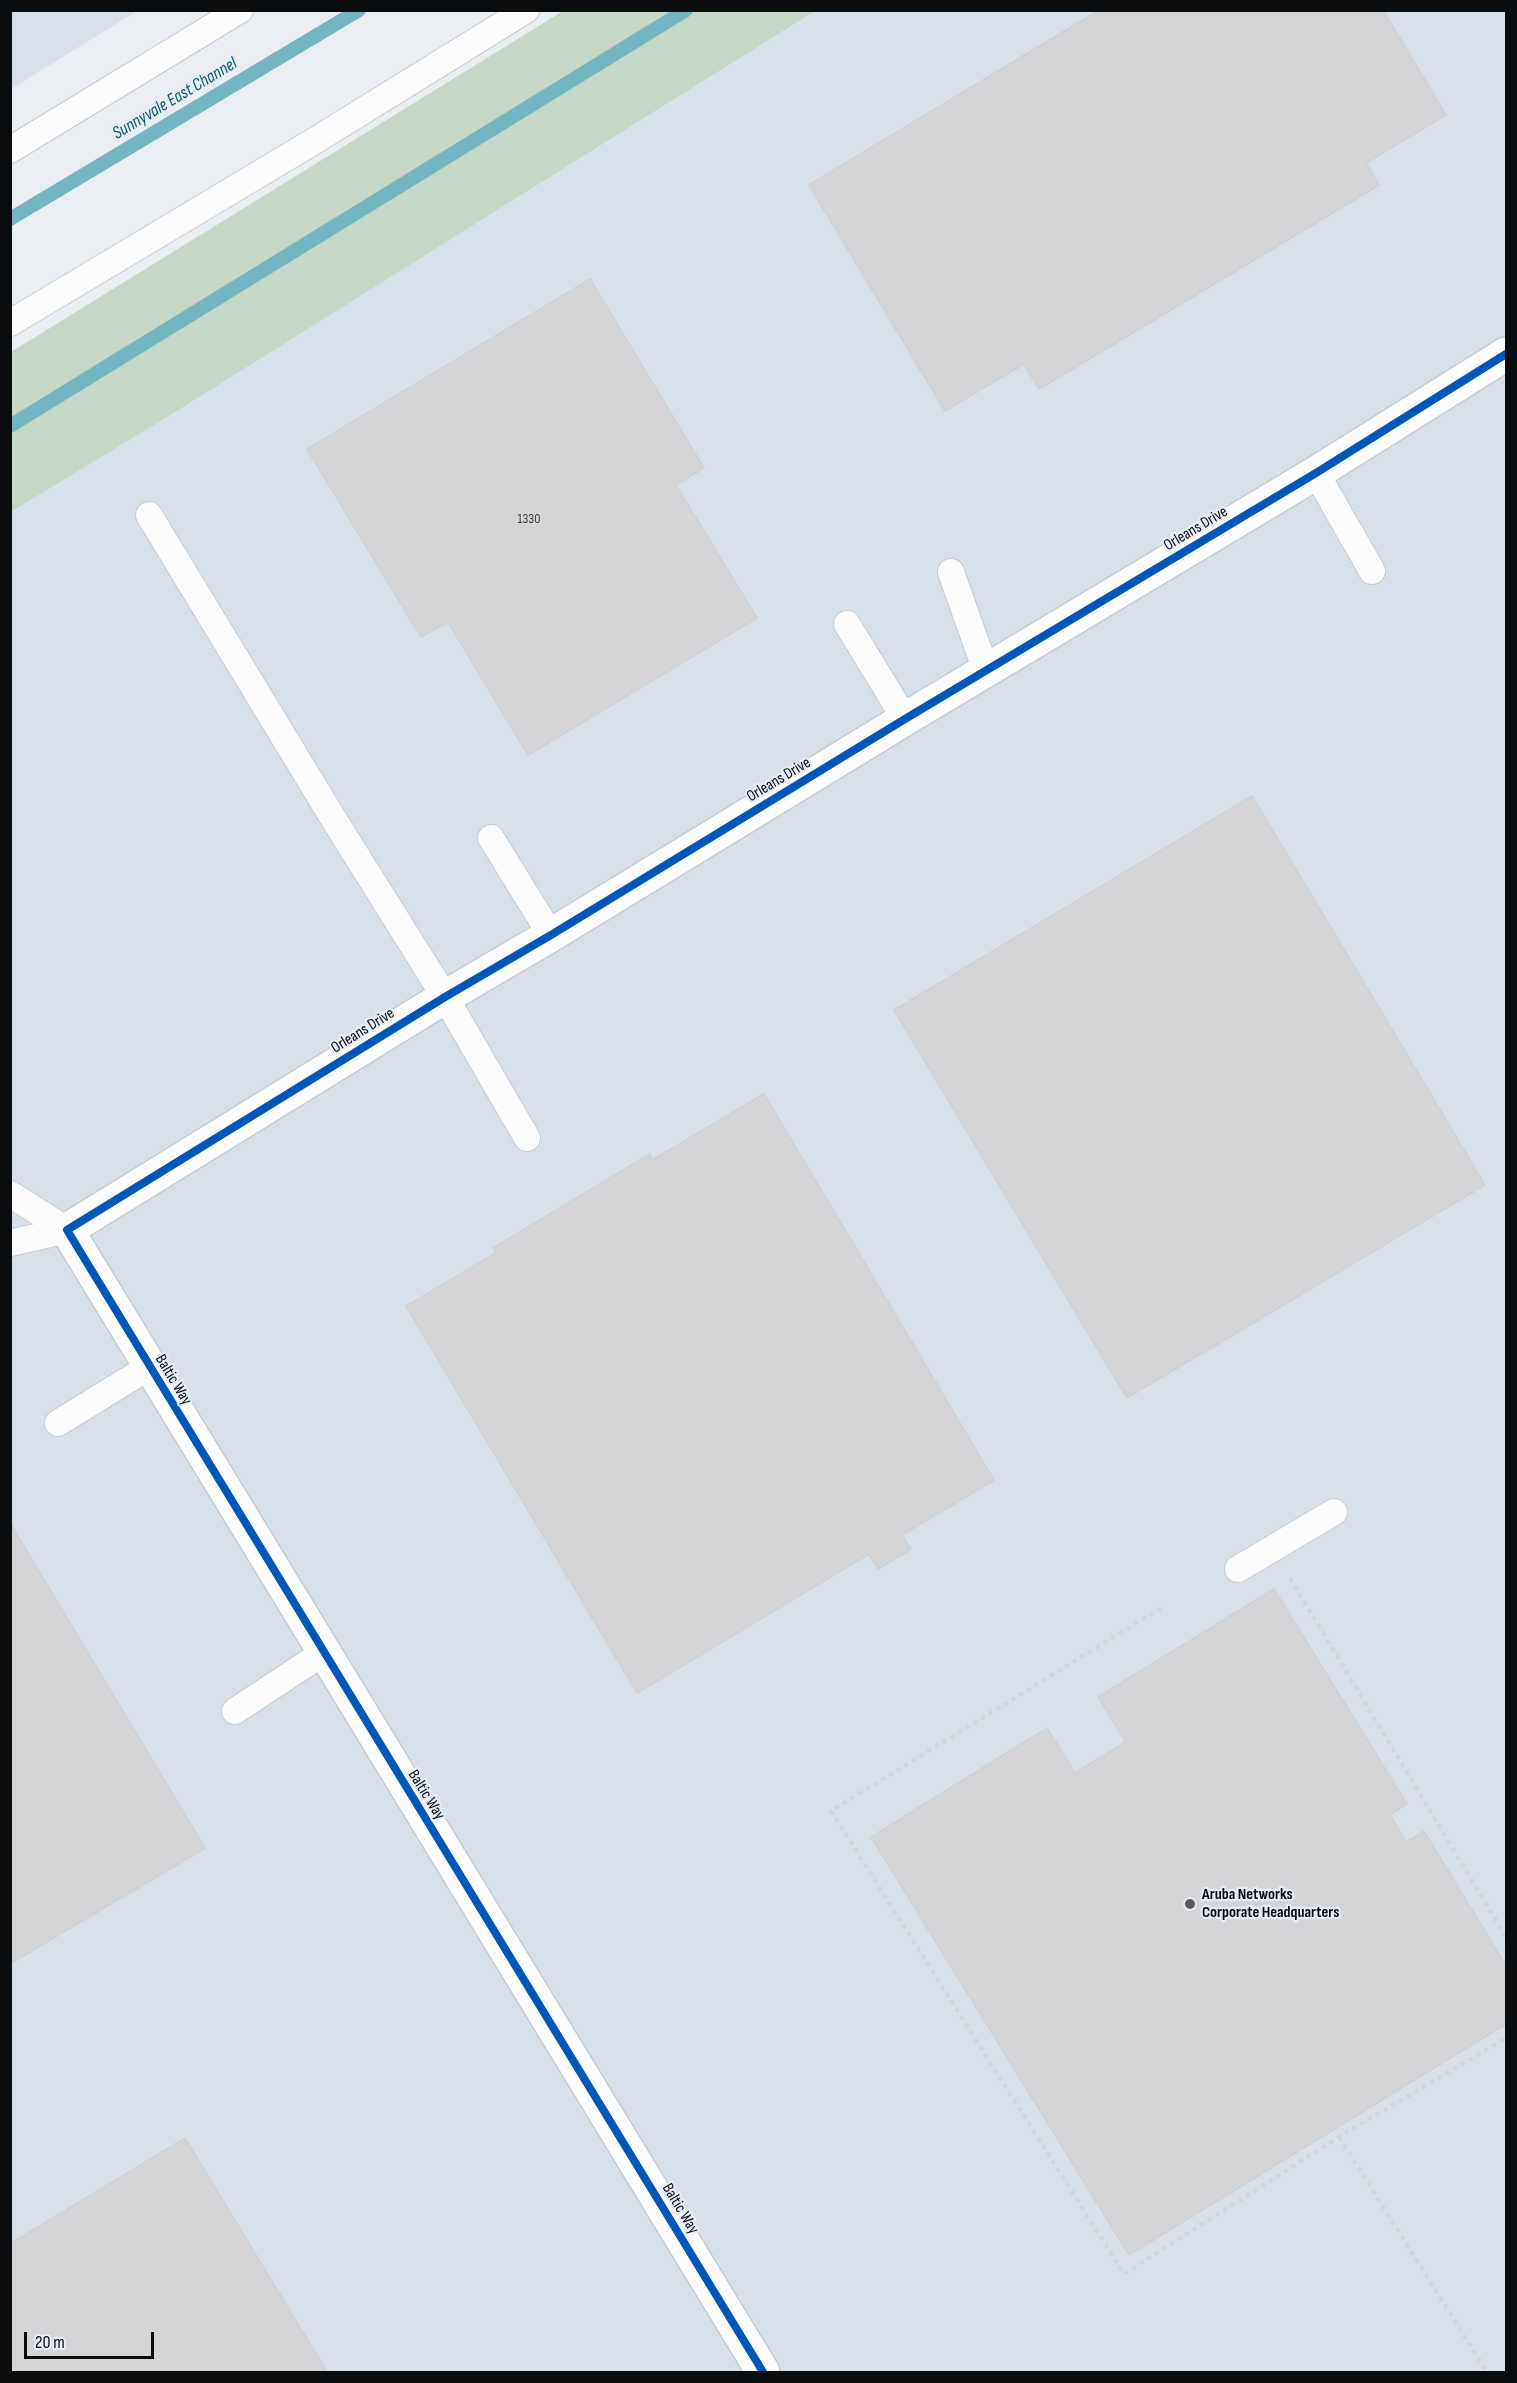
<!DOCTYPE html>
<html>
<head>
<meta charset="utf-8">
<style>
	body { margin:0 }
	#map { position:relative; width:1517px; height:2383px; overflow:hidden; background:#eaeef2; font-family:"Sofia Sans Condensed",sans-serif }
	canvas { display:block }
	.frame { position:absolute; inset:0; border:12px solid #0a0c0e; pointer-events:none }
	.scale { position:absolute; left:24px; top:2332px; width:130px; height:27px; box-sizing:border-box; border:3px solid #0a0c0e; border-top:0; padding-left:8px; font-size:18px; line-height:21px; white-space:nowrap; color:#0a0c0e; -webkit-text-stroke:4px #e7edf6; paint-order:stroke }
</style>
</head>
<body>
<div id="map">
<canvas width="1517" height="2383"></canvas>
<div class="frame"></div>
<div class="scale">20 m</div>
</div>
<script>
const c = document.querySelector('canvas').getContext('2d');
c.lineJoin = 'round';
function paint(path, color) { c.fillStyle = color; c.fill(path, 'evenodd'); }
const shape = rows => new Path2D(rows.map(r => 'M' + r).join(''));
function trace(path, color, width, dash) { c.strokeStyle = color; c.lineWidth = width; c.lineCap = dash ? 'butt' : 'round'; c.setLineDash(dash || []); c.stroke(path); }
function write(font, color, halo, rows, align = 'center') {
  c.font = font + ' "Sofia Sans Condensed",sans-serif'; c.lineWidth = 4.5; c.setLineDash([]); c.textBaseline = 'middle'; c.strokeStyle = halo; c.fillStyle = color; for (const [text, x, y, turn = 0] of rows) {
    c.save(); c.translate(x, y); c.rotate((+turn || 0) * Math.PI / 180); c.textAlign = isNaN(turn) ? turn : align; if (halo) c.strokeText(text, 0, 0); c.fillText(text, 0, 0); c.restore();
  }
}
paint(shape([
	[11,10,137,10,137,11,11,89],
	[815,11,1506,11,1506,2372,11,2372,11,512,169,416]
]), '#d8e0ea');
paint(shape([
	[563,11,815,11,169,416,11,512,11,352]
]), '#c7d7c7');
trace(shape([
	[10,219,359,10],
	[10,426,686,10]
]), '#73b6c2', 14);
const building = shape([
	[1099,10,1383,10,1446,115,1366,163,1379,185,1039,389,1024,364,945,411,809,185,1099,10],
	[590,279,704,468,676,485,757,618,528,755,448,622,421,637,307,449,590,279],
	[1252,796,1485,1185,1127,1398,894,1010,1252,796],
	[764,1094,994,1480,902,1535,911,1549,878,1569,869,1554,637,1693,406,1306,496,1253,493,1248,650,1154,652,1160,764,1094],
	[10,1523,205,1848,10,1964,10,1523],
	[1274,1589,1407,1804,1390,1815,1406,1842,1424,1831,1506,1966,1506,2024,1129,2255,871,1837,1047,1728,1075,1773,1126,1742,1098,1697,1274,1589],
	[185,2138,327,2372,10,2372,10,2244,185,2138]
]);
paint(building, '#d5d4d6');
trace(building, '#d1d1d2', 1.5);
const service = shape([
	[10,150,240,10],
	[10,323,316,140,526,10],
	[1316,473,1372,571],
	[149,515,333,818,445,997,527,1138],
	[951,572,986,671],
	[847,624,905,719],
	[491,838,551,935],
	[10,1194,67,1230],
	[10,1243,67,1230],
	[58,1423,149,1367],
	[1238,1569,1334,1512],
	[235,1711,323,1653]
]);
const minor = shape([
	[763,2372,67,1230,445,997,551,935,905,719,1316,473,1506,354]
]);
trace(service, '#c8cbce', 28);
trace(minor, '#c8cbce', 36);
trace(shape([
	[1290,1578,1506,1937],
	[1161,1608,831,1811,1124,2274,1339,2137,1506,2038],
	[1339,2137,1487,2372]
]), '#d5d5d7', 4, [4.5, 4.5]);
trace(service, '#fcfcfd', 26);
trace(minor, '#fcfcfd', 33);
trace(shape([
	[763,2372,67,1230,445,997,551,935,905,719,1316,473,1506,354]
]), '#0057b8', 8);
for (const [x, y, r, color] of [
	[1190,1904,6,"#585b5e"]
]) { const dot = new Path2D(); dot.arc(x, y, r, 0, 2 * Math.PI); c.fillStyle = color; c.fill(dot); trace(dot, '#e7edf6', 2); }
write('14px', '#404143', null, [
	["1330",529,519]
]);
write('16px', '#0a0c0e', '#e7edf6', [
	["Orleans Drive",1196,529,-31],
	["Orleans Drive",779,780,-31],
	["Orleans Drive",363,1031,-32],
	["Baltic Way",173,1380,59],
	["Baltic Way",426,1795,58],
	["Baltic Way",680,2209,59]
]);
write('bold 16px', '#0a0c0e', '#e7edf6', [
	["Aruba Networks",1202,1895],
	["Corporate Headquarters",1202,1913]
], 'left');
write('italic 18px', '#075a65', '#e7edf6', [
	["Sunnyvale East Channel",175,99,-31]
]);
</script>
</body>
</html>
